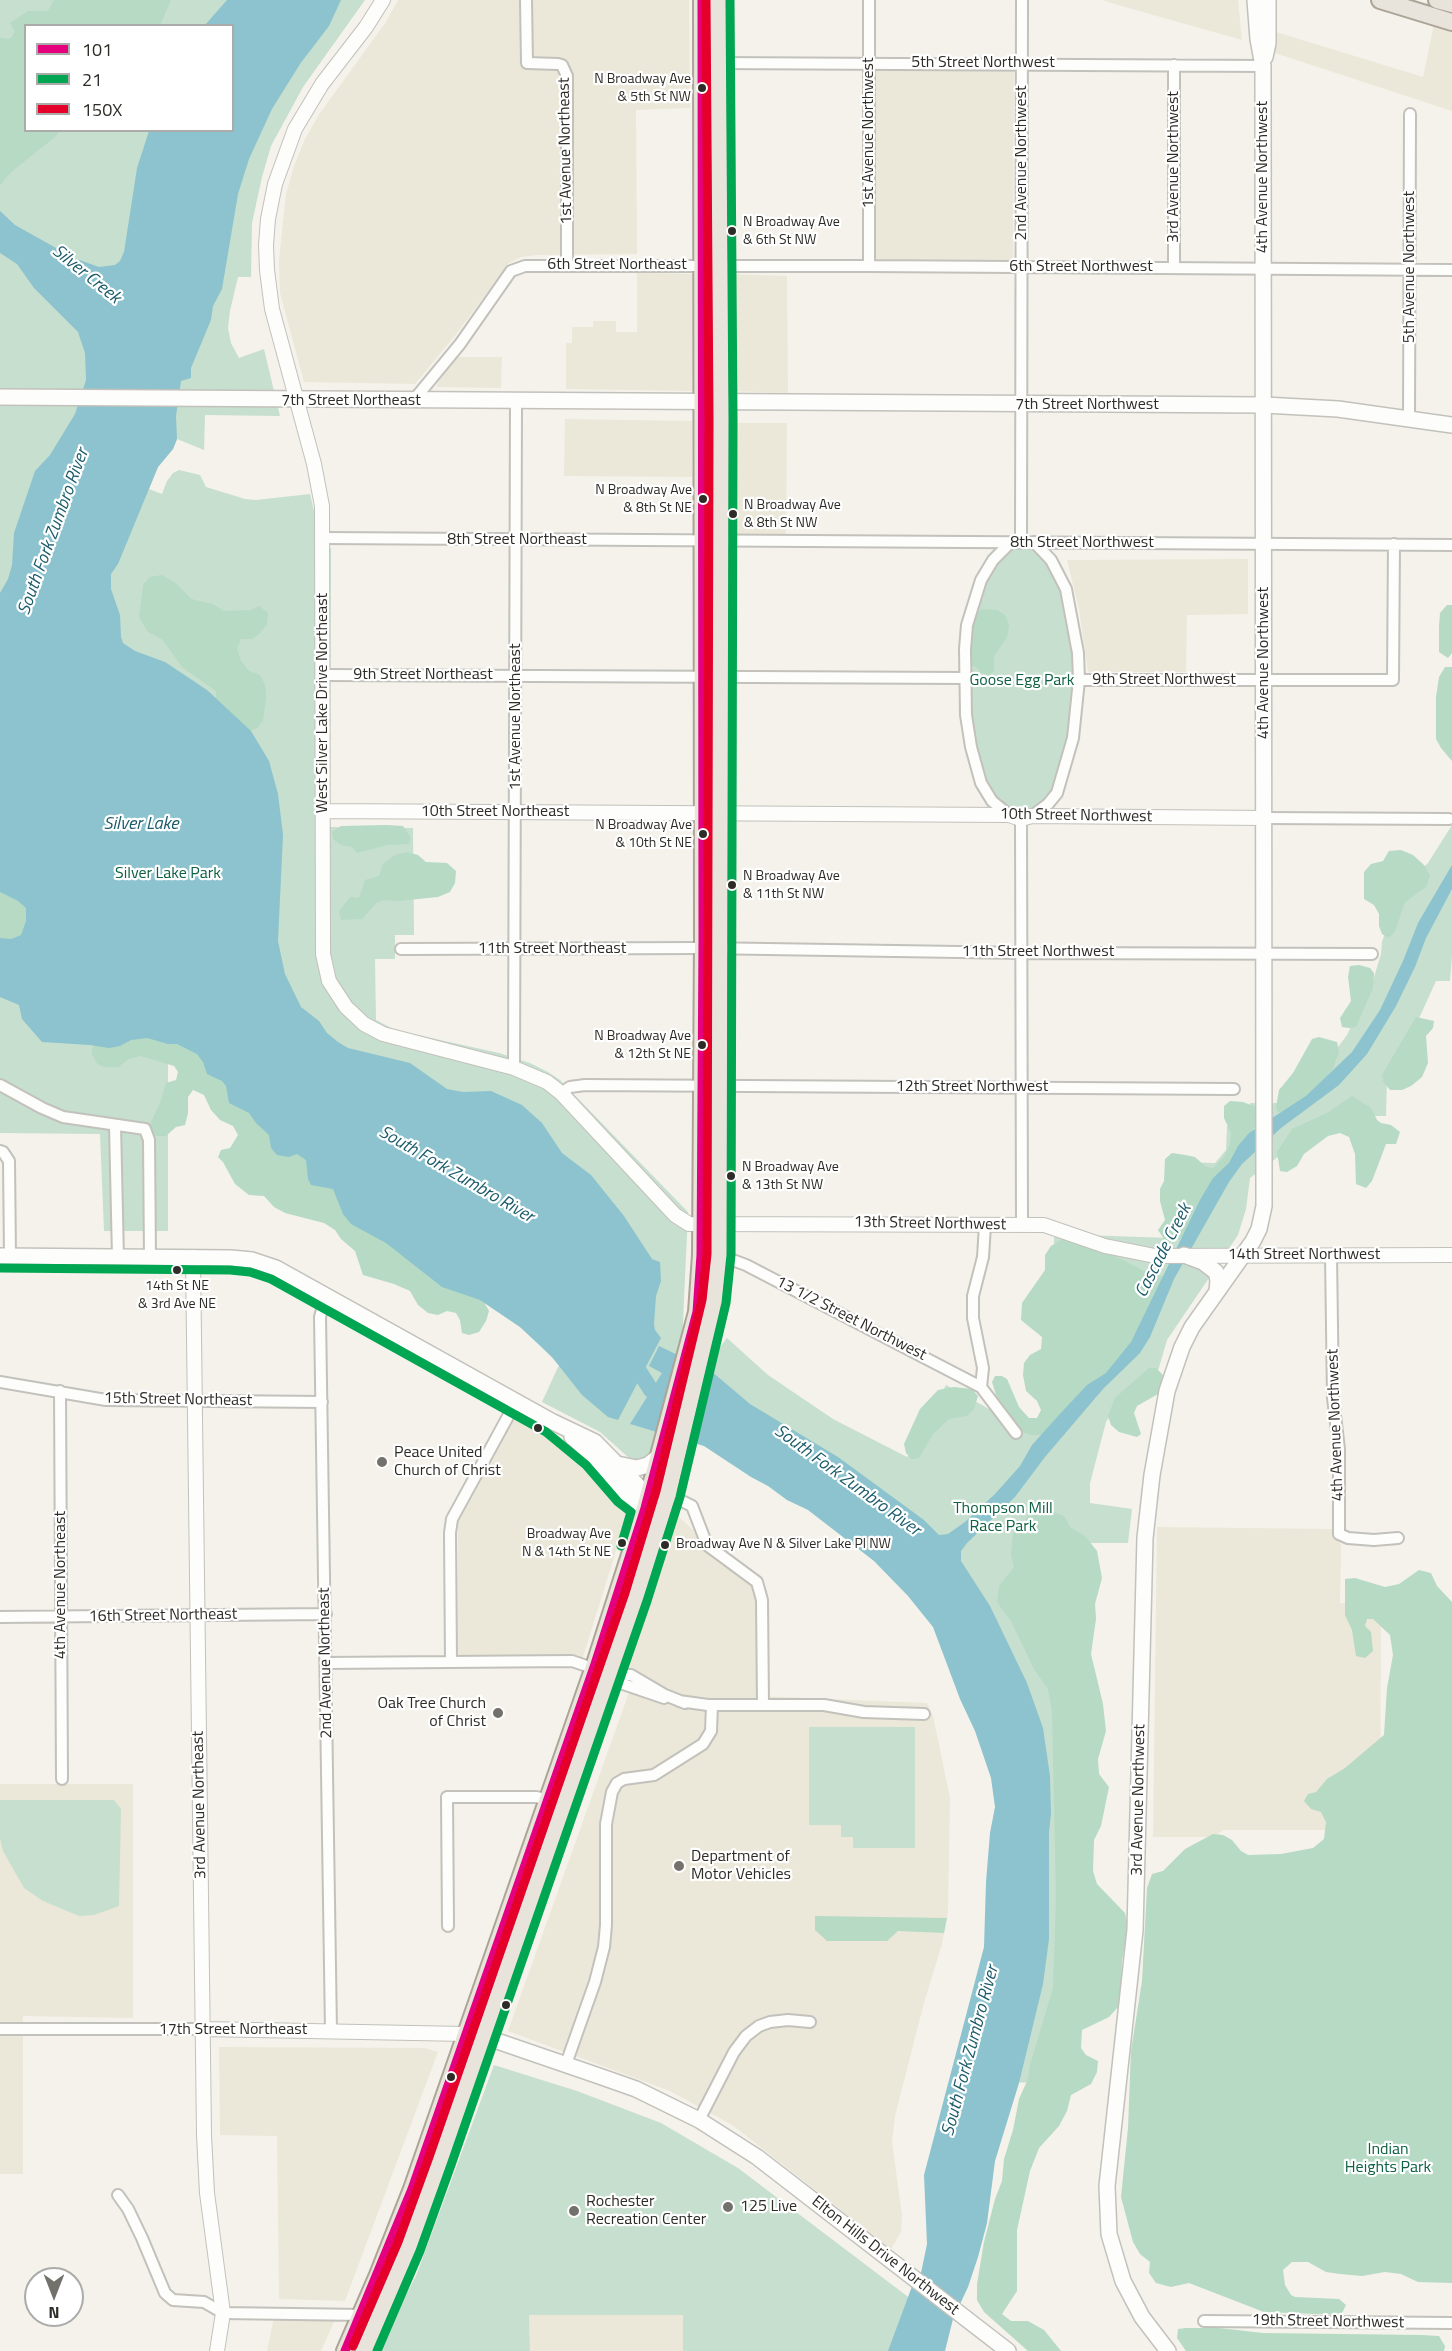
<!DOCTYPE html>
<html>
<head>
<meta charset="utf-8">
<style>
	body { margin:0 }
	#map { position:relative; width:1452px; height:2351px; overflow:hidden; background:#f4f2ea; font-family:"Titillium Web",sans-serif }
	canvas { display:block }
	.legend { position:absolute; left:24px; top:24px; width:210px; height:108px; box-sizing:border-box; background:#fff; border:2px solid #ababa9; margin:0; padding:8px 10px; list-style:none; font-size:18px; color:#2e2c27 }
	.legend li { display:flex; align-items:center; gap:12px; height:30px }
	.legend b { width:30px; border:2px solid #ababa9 }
	.north { position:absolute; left:24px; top:2267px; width:60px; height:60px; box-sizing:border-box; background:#fff; border:2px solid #ababa9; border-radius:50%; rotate:180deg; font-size:16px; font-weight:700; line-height:24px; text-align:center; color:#2e2c27 }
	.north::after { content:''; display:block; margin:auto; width:21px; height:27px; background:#73716b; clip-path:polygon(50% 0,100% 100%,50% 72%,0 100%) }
</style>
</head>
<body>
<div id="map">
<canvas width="1452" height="2351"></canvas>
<ul class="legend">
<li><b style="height:8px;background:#e5007d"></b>101</li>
<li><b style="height:8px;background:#00a651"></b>21</li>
<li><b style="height:8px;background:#e4002b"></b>150X</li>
</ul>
<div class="north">N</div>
</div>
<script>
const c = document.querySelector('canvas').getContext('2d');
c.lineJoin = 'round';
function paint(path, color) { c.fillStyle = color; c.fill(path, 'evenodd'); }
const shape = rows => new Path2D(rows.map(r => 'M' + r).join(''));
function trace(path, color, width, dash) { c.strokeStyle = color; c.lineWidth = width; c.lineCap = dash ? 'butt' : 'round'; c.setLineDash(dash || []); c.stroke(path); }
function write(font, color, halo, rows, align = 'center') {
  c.font = font + ' "Titillium Web",sans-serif'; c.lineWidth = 4.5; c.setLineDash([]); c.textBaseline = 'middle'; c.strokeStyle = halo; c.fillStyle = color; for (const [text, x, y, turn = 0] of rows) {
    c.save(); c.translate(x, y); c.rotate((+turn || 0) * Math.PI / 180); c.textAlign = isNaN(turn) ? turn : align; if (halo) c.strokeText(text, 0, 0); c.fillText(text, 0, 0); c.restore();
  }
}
paint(shape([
	[398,0,689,0,690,108,636,110,637,254,536,255,521,257,509,263,454,337,415,384,304,382,280,293,279,260,286,194,294,166,305,139,320,113,386,22],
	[1102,0,1238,0,1242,40,1118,5],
	[1434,24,1452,30,1452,111,1272,52,1273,31,1423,77],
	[875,70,1014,71,1013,260,873,259],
	[637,273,696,274,693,391,566,389,566,343,572,343,572,327,593,327,593,321,616,321,616,332,637,332],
	[727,274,787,276,788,393,729,391],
	[453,357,502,357,501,388,436,387],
	[565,419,692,421,692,477,564,476],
	[728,423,787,423,786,539,727,538],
	[1248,559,1248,614,1187,615,1186,672,1088,672,1079,609,1067,560],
	[516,1412,631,1503,583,1657,457,1657,458,1520],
	[669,1508,703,1539,758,1578,759,1696,927,1703,933,1716,950,1798,948,1912,942,1944,924,2003,895,2116,892,2142,902,2215,901,2232,891,2249,732,2125,670,2091,508,2031,637,1670,621,1664],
	[1157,1527,1333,1529,1341,1546,1340,1603,1381,1603,1380,1834,1332,1830,1223,1830,1214,1837,1153,1837],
	[0,1784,133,1784,133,2018,23,2016,23,2174,0,2174],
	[219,2047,425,2048,438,2052,345,2301,279,2299,277,2136,220,2135],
	[275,2313,337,2315,321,2351,267,2351],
	[529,2315,683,2315,683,2351,530,2351]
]), '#ebe8d9');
paint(shape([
	[0,0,365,0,303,87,271,146,262,177,252,223,251,277,238,277,230,311,228,328,231,343,239,358,264,349,280,416,205,415,204,450,177,439,173,449,158,467,149,489,162,494,167,481,173,473,179,470,200,475,206,487,245,499,256,500,310,494,315,515,316,548,331,548,330,827,413,828,414,935,395,935,395,959,375,959,376,1020,395,1030,499,1053,530,1063,548,1072,560,1080,688,1212,682,1344,656,1448,648,1458,635,1461,628,1457,600,1432,542,1402,559,1365,537,1342,520,1327,480,1300,168,1044,168,1231,104,1231,100,1134,0,1133],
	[26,26,232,26,232,130,26,130],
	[1034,542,1066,589,1079,680,1057,793,1032,816,1009,815,981,783,966,715,972,602,1010,543],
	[1452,825,1452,956,1450,981,1436,981,1416,1025,1387,1077,1386,1116,1345,1116,1303,1138,1250,1178,1246,1209,1238,1235,1167,1340,1151,1395,1128,1390,1106,1422,1090,1483,1090,1503,1132,1509,1128,1543,1090,1543,1068,2083,981,2082,1021,1826,934,1573,701,1412,713,1356,727,1338,768,1375,833,1419,907,1457,946,1385,1034,1434,1053,1414,1054,1234,1171,1238,1171,1162,1215,1163,1226,1150,1227,1126,1250,1126,1250,1103,1287,1103,1315,1078,1347,1035,1372,984,1381,954,1382,942,1399,891,1428,863],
	[809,1727,915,1727,915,1848,853,1848,853,1837,841,1837,841,1825,809,1825],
	[0,1800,114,1800,121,1809,119,1906,94,1915,79,1916,43,1901,24,1888,3,1851,0,1839],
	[494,2065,577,2091,661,2123,738,2168,932,2315,922,2351,683,2351,683,2315,529,2315,530,2351,376,2351,416,2276]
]), '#c7dfce');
paint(shape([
	[54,0,171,0,160,25,26,26,26,130,59,131,55,137,11,172,0,185,0,38,10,39,15,32,10,23,28,11,48,11],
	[162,575,177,584,191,599,213,604,223,611,251,610,259,606,268,613,267,624,259,634,252,639,241,639,237,648,241,661,249,671,260,675,265,685,266,698,263,721,257,728,247,732,216,708,216,691,182,667,163,640,148,632,139,617,143,585,150,577],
	[1447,605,1452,605,1452,653,1448,658,1439,652,1439,627,1440,613],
	[983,609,997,610,1005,615,1009,626,1007,637,994,656,994,671,989,675,981,673,976,667,960,661,959,654,961,628,974,614],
	[1445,667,1452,667,1452,761,1441,748,1436,739,1436,697,1439,677],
	[386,825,403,826,411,838,409,844,387,845,357,853,352,847,341,845,333,839,332,832,341,826],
	[1401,850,1413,855,1424,865,1430,876,1426,887,1405,902,1395,931,1389,938,1382,934,1379,926,1379,914,1374,905,1364,899,1364,872,1371,864,1383,861,1389,851],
	[407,852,418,855,426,862,447,863,456,871,455,883,450,892,438,897,398,901,384,900,376,903,362,919,341,920,339,912,350,897,359,898,365,880,379,876,383,864,395,855],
	[0,892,18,901,26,908,26,922,21,935,11,939,0,938],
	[1359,965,1370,968,1374,973,1373,988,1356,1027,1349,1028,1342,1027,1340,1018,1351,1001,1348,977,1350,966],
	[1416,1017,1434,1021,1433,1028,1426,1036,1428,1063,1422,1077,1411,1086,1402,1090,1390,1090,1383,1081,1382,1075],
	[137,1032,198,1044,292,1148,481,1297,489,1311,486,1321,479,1332,469,1335,462,1333,460,1320,456,1313,447,1311,438,1315,428,1313,418,1305,410,1291,394,1284,363,1275,355,1251,341,1239,335,1230,324,1223,285,1213,274,1207,264,1196,249,1195,235,1184,223,1162,218,1157,221,1150,230,1148,238,1135,233,1126,220,1120,211,1110,204,1095,193,1090,188,1097,188,1113,185,1125,176,1127,166,1136,155,1136,149,1126,160,1103,166,1083,176,1080,178,1072,174,1066,141,1056,129,1059,118,1067,105,1067,98,1065,92,1054,92,1049,97,1041],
	[1319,1037,1337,1042,1339,1052,1333,1068,1321,1088,1289,1113,1278,1112,1276,1107,1279,1090,1293,1073,1312,1039],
	[1352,1096,1371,1108,1377,1120,1381,1123,1391,1125,1400,1132,1396,1144,1386,1144,1372,1181,1366,1188,1356,1184,1355,1154,1349,1137,1340,1133,1328,1136,1304,1154,1297,1166,1287,1172,1280,1171,1277,1152,1292,1129,1327,1113],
	[1230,1101,1243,1102,1256,1107,1257,1116,1255,1126,1186,1238,1170,1242,1164,1239,1158,1230,1165,1220,1160,1201,1160,1189,1164,1181,1165,1159,1172,1153,1185,1155,1195,1157,1206,1167,1213,1168,1224,1157,1230,1144,1231,1133,1224,1118,1224,1106],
	[1063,1239,1105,1251,1146,1272,1165,1277,1154,1301,1119,1363,1045,1435,1030,1435,1016,1429,996,1395,992,1382,995,1376,1002,1376,1007,1379,1019,1407,1029,1418,1037,1418,1041,1410,1037,1401,1026,1391,1023,1375,1024,1363,1030,1355,1041,1349,1042,1337,1021,1320,1022,1303,1045,1270,1045,1255,1051,1246],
	[1149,1368,1156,1368,1163,1375,1158,1394,1137,1406,1134,1413,1141,1434,1137,1437,1119,1432,1111,1425,1108,1416,1115,1398],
	[954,1387,972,1389,978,1396,974,1409,967,1416,949,1419,933,1434,919,1458,912,1459,906,1453,904,1444,920,1409,938,1390],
	[1033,1510,1049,1510,1064,1516,1070,1527,1085,1536,1097,1551,1102,1578,1095,1604,1096,1619,1091,1654,1103,1704,1106,1731,1098,1759,1099,1774,1109,1787,1101,1826,1094,1840,1093,1871,1097,1884,1125,1913,1128,1927,1122,1961,1121,1992,1118,2007,1109,2017,1082,2030,1081,2048,1086,2055,1098,2061,1097,2072,1091,2084,1071,2095,1067,2111,1059,2126,1039,2148,1030,2171,1017,2230,1017,2291,1002,2314,1011,2321,1028,2321,1044,2330,1061,2351,1028,2351,984,2312,977,2300,977,2284,984,2242,995,2199,1002,2181,1004,2159,1013,2130,1019,2099,1028,2079,1030,2065,1053,1988,1056,1897,1052,1711,1048,1689,1034,1669,1011,1621,997,1602,999,1586,1014,1567,1011,1554,1013,1534],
	[1419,1570,1431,1573,1437,1586,1452,1602,1452,2283,1418,2282,1401,2274,1385,2272,1362,2276,1340,2274,1326,2272,1308,2262,1292,2262,1283,2270,1285,2285,1291,2295,1295,2297,1339,2299,1346,2305,1341,2315,1264,2312,1189,2283,1171,2287,1156,2283,1149,2273,1150,2262,1140,2254,1133,2242,1121,2197,1128,2128,1131,2051,1142,1981,1147,1888,1152,1874,1163,1871,1185,1849,1213,1834,1223,1835,1232,1840,1241,1851,1248,1855,1281,1854,1313,1848,1324,1839,1326,1822,1321,1812,1311,1809,1304,1801,1308,1794,1316,1792,1327,1779,1345,1768,1384,1735,1387,1688,1393,1655,1390,1635,1373,1619,1367,1619,1365,1626,1371,1632,1373,1651,1365,1658,1356,1656,1352,1630,1345,1615,1345,1579,1355,1578,1385,1587,1399,1584],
	[815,1916,947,1918,944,1933,898,1931,887,1941,827,1941,815,1930],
	[1186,2328,1219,2328,1263,2333,1422,2335,1439,2336,1445,2346,1444,2351,1186,2351,1177,2338,1178,2329]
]), '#b6dac4');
paint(shape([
	[227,0,341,0,329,26,300,64,272,109,249,159,238,194,222,289,213,306,211,320,191,368,191,378,181,381,176,416,177,439,173,449,158,467,118,564,111,574,111,589,120,615,121,637,123,643,135,651,165,662,207,690,251,731,269,761,278,794,283,835,278,941,285,974,301,1007,319,1021,327,1033,338,1042,348,1048,410,1063,447,1089,463,1092,491,1091,522,1105,542,1123,562,1153,591,1175,624,1216,652,1259,660,1262,661,1281,656,1296,654,1324,655,1330,661,1338,618,1420,608,1417,582,1395,552,1357,520,1327,480,1300,442,1287,386,1243,351,1224,343,1214,333,1189,311,1185,308,1179,306,1160,297,1154,289,1157,277,1155,271,1148,269,1135,256,1123,249,1113,229,1103,226,1086,222,1081,207,1074,203,1062,197,1054,177,1044,168,1044,147,1038,131,1040,120,1046,109,1048,90,1045,42,1042,22,1019,19,1005,0,997,0,938,11,939,21,935,26,921,26,908,18,901,0,892,0,593,8,579,12,565,14,533,35,471,50,455,75,414,86,380,85,353,78,332,34,288,17,264,0,253,0,211,15,225,74,258,99,267,115,265,120,261,124,252,137,168,149,131,232,130,232,26,205,25],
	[1452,865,1452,889,1426,938,1415,967,1396,1006,1367,1054,1339,1085,1281,1128,1242,1164,1229,1182,1174,1279,1150,1337,1140,1353,1103,1389,1045,1457,1015,1497,967,1543,961,1551,961,1561,990,1606,1027,1683,1043,1728,1050,1776,1051,1814,1049,1832,1049,1939,1043,1984,1019,2083,995,2161,987,2223,978,2257,968,2287,953,2319,945,2351,888,2351,914,2281,921,2273,927,2244,924,2175,984,1947,986,1882,990,1833,995,1807,991,1778,975,1731,960,1699,933,1627,908,1596,874,1561,808,1510,787,1500,768,1486,751,1477,704,1446,630,1424,662,1373,649,1366,659,1346,711,1371,750,1404,838,1457,924,1520,939,1535,948,1534,965,1522,995,1494,1020,1466,1032,1445,1059,1415,1087,1385,1106,1373,1131,1342,1200,1200,1213,1178,1229,1163,1238,1146,1249,1133,1306,1096,1352,1052,1380,1010,1403,961,1418,923]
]), '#8cc3ce');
trace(shape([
	[630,1357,651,1390,671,1399]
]), '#8cc3ce', 16);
const minor = shape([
	[526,0,527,63,558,64,562,65,567,76,567,265],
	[715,63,1263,66],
	[1174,65,1174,268],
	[869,266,869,0],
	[413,401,460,344,511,271,525,266,869,266,1452,270],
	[1409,420,1410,114],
	[323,538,1452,545],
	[1021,542,1022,0],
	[323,675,965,678],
	[1079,680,1393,680,1394,544],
	[1009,815,992,801,981,783,971,747,966,715,965,649,967,625,981,580,993,560,1010,543],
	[1032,816,1048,804,1057,793,1073,738,1079,680,1078,653,1066,589,1051,560,1034,542],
	[1264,818,1449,819],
	[1021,819,1022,1225],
	[401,949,703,948,1022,953,1372,954],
	[514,1068,516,402],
	[0,1085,42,1108,63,1117,145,1129,149,1140,150,1258],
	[561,1093,570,1087,585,1085,1234,1089],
	[115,1125,118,1258],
	[0,1151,3,1152,9,1161,10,1256],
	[985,1225,983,1257,973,1296,973,1318,983,1368,981,1387,1016,1433],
	[719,1255,746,1265,981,1387],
	[1331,1255,1333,1398,1339,1449,1339,1534,1348,1538,1374,1540,1398,1538],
	[326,1296,320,1317,331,2031],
	[0,1382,106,1400,322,1402],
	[60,1391,62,1779],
	[668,1494,692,1506,707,1545,757,1582,762,1600,763,1704],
	[0,1617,326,1614],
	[451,1662,450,1533,452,1519,517,1400],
	[326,1663,572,1661,610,1674,631,1675,665,1695,685,1703],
	[611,1674,623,1684,664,1698],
	[679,1701,708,1705,824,1705,864,1712,924,1714],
	[448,1926,447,1797,536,1797,551,1800],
	[0,2029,203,2029],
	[566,2064,595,1982,604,1947,606,1925,606,1824,612,1792,617,1783,624,1779,654,1775,703,1744,711,1731,712,1705],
	[699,2120,734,2052,746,2036,759,2026,770,2022,788,2020,810,2022],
	[118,2195,128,2209,142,2238,165,2293,173,2300,204,2302,223,2313,364,2315],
	[1204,2321,1452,2323]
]);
const tertiary = shape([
	[383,0,366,27,322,84,295,129,275,184,268,219,266,245,267,270,272,309,314,464,322,506,323,954,329,981,346,1007,364,1024,383,1034,514,1068,547,1082,561,1093,675,1215,689,1224,1044,1225,1105,1246,1155,1256,1452,1255],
	[323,811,1009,815,1021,819,1032,816,1264,818],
	[193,1257,204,2135,207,2193,223,2313,217,2351],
	[203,2029,466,2034]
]);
const secondary = shape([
	[1265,57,1268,43,1268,0],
	[0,397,1264,405,1338,409,1452,425],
	[1184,1255,1203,1262,1216,1272,1218,1280,1217,1292],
	[0,1256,231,1258,252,1260,276,1268,553,1422,595,1442,642,1490,661,1516],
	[572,1437,594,1456,626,1493,645,1508,656,1513],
	[617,1464,637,1468,648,1465,659,1456],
	[466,2034,497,2041,599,2076,636,2089,699,2120,757,2157,1008,2351],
	[1168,2351,1142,2317,1123,2281,1109,2234,1107,2186,1135,1930,1145,1538,1152,1475,1167,1391,1182,1347,1192,1327,1253,1241,1259,1229,1264,1206,1263,80,1263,66,1258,39,1255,0]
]);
const primary = shape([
	[1380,0,1452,22],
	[1437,0,1452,4],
	[345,2351,378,2275,412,2189,594,1667,645,1508,697,1312,701,1255,703,938,702,0],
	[364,2351,409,2246,440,2161,636,1597,668,1494,714,1302,719,1255,719,1209,721,419,718,0]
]);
trace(minor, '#c2c1bb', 14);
trace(tertiary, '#c2c1bb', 16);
trace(secondary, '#c2c1bb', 18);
trace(primary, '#aca496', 20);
trace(minor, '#fdfdfc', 10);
trace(tertiary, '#fdfdfc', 14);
trace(secondary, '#fdfdfc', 15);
trace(primary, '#e8e4dc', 16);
trace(shape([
	[345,2351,412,2189,594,1667,645,1508,697,1312,701,1255,703,938,702,0]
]), '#e5007d', 9);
trace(shape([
	[0,1268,230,1270,250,1272,271,1279,546,1432,586,1465,618,1502,631,1512,621,1546],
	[377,2351,420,2251,451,2165,647,1601,680,1497,726,1303,731,1255,733,419,730,0]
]), '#00a651', 9);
trace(shape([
	[353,2346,398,2242,429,2157,625,1593,656,1491,702,1300,707,1254,709,419,706,0]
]), '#e4002b', 9);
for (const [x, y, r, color] of [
	[702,88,5,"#2e2c27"],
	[732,231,5,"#2e2c27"],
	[703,499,5,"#2e2c27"],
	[733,514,5,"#2e2c27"],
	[703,834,5,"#2e2c27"],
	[732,885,5,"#2e2c27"],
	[702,1045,5,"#2e2c27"],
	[731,1176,5,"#2e2c27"],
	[177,1270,5,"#2e2c27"],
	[538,1428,5,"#2e2c27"],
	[382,1462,6,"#73716b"],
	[622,1543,5,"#2e2c27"],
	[665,1545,5,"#2e2c27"],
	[498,1713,6,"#73716b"],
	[679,1866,6,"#73716b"],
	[506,2005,5,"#2e2c27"],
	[451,2077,5,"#2e2c27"],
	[728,2207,6,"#73716b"],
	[574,2211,6,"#73716b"]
]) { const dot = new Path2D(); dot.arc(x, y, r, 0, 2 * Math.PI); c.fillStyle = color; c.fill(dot); trace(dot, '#fff', 2); }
write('14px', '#2e2c27', '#fff', [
	["N Broadway Ave",691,80],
	["& 5th St NW",691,98],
	["N Broadway Ave",743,223,"left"],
	["& 6th St NW",743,241,"left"],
	["N Broadway Ave",692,491],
	["& 8th St NE",692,509],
	["N Broadway Ave",744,506,"left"],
	["& 8th St NW",744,524,"left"],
	["N Broadway Ave",692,826],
	["& 10th St NE",692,844],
	["N Broadway Ave",743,877,"left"],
	["& 11th St NW",743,895,"left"],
	["N Broadway Ave",691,1037],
	["& 12th St NE",691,1055],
	["N Broadway Ave",742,1168,"left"],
	["& 13th St NW",742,1186,"left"],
	["14th St NE",177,1287,"center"],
	["& 3rd Ave NE",177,1305,"center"],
	["Broadway Ave",611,1535],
	["N & 14th St NE",611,1553],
	["Broadway Ave N & Silver Lake Pl NW",676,1545,"left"]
], 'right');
write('16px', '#2e2c27', '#fff', [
	["5th Street Northwest",983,63],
	["1st Avenue Northwest",869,133,-90],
	["1st Avenue Northeast",566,151,-91],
	["2nd Avenue Northwest",1022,163,-90],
	["3rd Avenue Northwest",1174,167,-90],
	["4th Avenue Northwest",1263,177,-90],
	["6th Street Northeast",617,265],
	["6th Street Northwest",1081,267],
	["5th Avenue Northwest",1410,267,-90],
	["7th Street Northeast",351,401],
	["7th Street Northwest",1087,405],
	["8th Street Northeast",517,540],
	["8th Street Northwest",1082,543],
	["4th Avenue Northwest",1264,663,-90],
	["9th Street Northeast",423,675],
	["9th Street Northwest",1164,680],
	["West Silver Lake Drive Northeast",323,703,-90],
	["1st Avenue Northeast",516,717,-90],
	["10th Street Northeast",495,812],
	["10th Street Northwest",1076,816,1],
	["11th Street Northeast",552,949],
	["11th Street Northwest",1038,952],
	["12th Street Northwest",972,1087],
	["13th Street Northwest",930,1224,1],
	["14th Street Northwest",1304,1255],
	["13 1/2 Street Northwest",851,1319,27],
	["15th Street Northeast",178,1400,1],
	["4th Avenue Northwest",1336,1425,-92],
	["4th Avenue Northeast",61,1585,-90],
	["16th Street Northeast",163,1616,-1],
	["2nd Avenue Northeast",326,1663,-91],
	["3rd Avenue Northwest",1139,1800,-89],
	["3rd Avenue Northeast",200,1805,-91],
	["17th Street Northeast",233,2030],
	["Elton Hills Drive Northwest",885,2256,38],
	["19th Street Northwest",1328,2322,1]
]);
write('16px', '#0e6143', '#fff', [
	["Goose Egg Park",1022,681],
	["Silver Lake Park",168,874],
	["Thompson Mill",1003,1509],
	["Race Park",1003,1527],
	["Indian",1388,2150],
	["Heights Park",1388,2168]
]);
write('16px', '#2e2c27', '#fff', [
	["Peace United",394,1453],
	["Church of Christ",394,1471],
	["Oak Tree Church",486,1704,"right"],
	["of Christ",486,1722,"right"],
	["Department of",691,1857],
	["Motor Vehicles",691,1875],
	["Rochester",586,2202],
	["Recreation Center",586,2220],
	["125 Live",740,2207]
], 'left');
write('italic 18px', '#1c5c6b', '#fff', [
	["Silver Creek",86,275,39],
	["South Fork Zumbro River",54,532,-70],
	["Silver Lake",141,825],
	["South Fork Zumbro River",456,1175,30],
	["Cascade Creek",1164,1251,-63],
	["South Fork Zumbro River",847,1481,36],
	["South Fork Zumbro River",971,2051,-75]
]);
</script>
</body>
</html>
